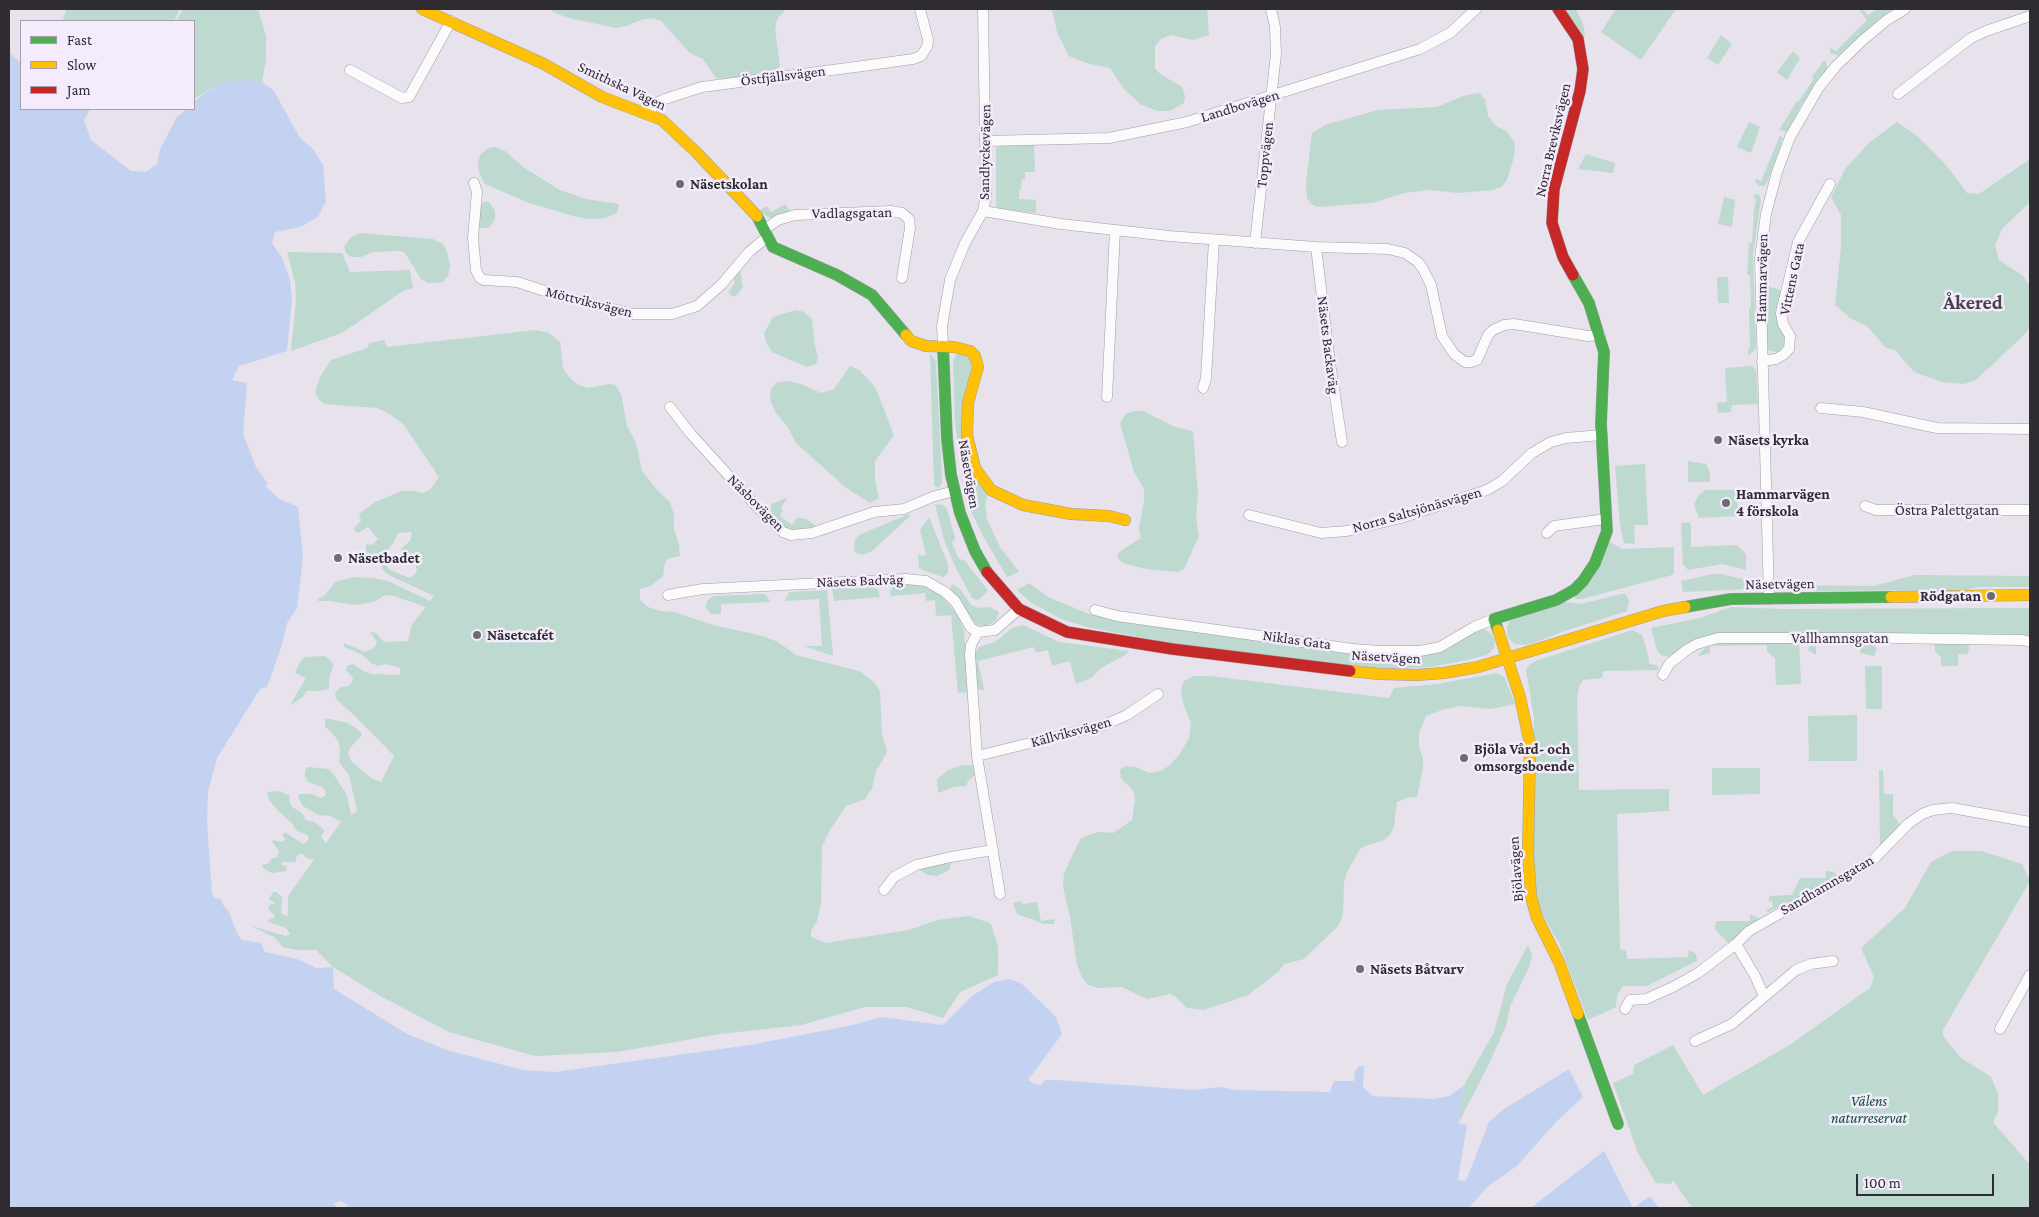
<!DOCTYPE html>
<html>
<head>
<meta charset="utf-8">
<style>
	body { margin:0 }
	#map { position:relative; width:2039px; height:1217px; overflow:hidden; background:#e7e2ec; font-family:"Crimson Pro",serif }
	canvas { display:block }
	.frame { position:absolute; inset:0; border:10px solid #2e2b31; pointer-events:none }
	.legend { position:absolute; left:20px; top:20px; width:175px; height:90px; box-sizing:border-box; background:#f4ecfd; border:1px solid #a59fab; margin:0; padding:6px 9px; list-style:none; font-size:15px; color:#2e2b31 }
	.legend li { display:flex; align-items:center; gap:10px; height:25px }
	.legend b { width:25px; border:1px solid #a59fab }
	.scale { position:absolute; left:1856px; top:1174px; width:138px; height:22px; box-sizing:border-box; border:2px solid #2e2b31; border-top:0; padding-left:6px; font-size:15px; line-height:18px; white-space:nowrap; color:#2e2b31; -webkit-text-stroke:4px #f4ecfd; paint-order:stroke }
</style>
</head>
<body>
<div id="map">
<canvas width="2039" height="1217"></canvas>
<div class="frame"></div>
<ul class="legend">
<li><b style="height:6px;background:#4caf50"></b>Fast</li>
<li><b style="height:6px;background:#ffc107"></b>Slow</li>
<li><b style="height:6px;background:#c62828"></b>Jam</li>
</ul>
<div class="scale">100 m</div>
</div>
<script>
const c = document.querySelector('canvas').getContext('2d');
c.lineJoin = 'round';
function paint(path, color) { c.fillStyle = color; c.fill(path, 'evenodd'); }
const shape = rows => new Path2D(rows.map(r => 'M' + r).join(''));
function trace(path, color, width, dash) { c.strokeStyle = color; c.lineWidth = width; c.lineCap = dash ? 'butt' : 'round'; c.setLineDash(dash || []); c.stroke(path); }
function write(font, color, halo, rows, align = 'center') {
  c.font = font + ' "Crimson Pro",serif'; c.lineWidth = 5; c.setLineDash([]); c.textBaseline = 'middle'; c.strokeStyle = halo; c.fillStyle = color; for (const [text, x, y, turn = 0] of rows) {
    c.save(); c.translate(x, y); c.rotate((+turn || 0) * Math.PI / 180); c.textAlign = isNaN(turn) ? turn : align; if (halo) c.strokeText(text, 0, 0); c.fillText(text, 0, 0); c.restore();
  }
}
paint(shape([
	[67,9,180,9,174,21,62,21],
	[183,9,258,9,266,36,266,59,262,82,245,80,222,82,194,99,194,21,176,21],
	[548,9,786,9,777,19,775,29,780,66,773,73,724,79,716,78,703,59,690,53,661,21,652,18,644,19,626,26,616,28,573,19,558,14],
	[1052,9,1207,9,1209,35,1193,40,1171,35,1161,39,1155,46,1155,68,1160,74,1182,87,1185,96,1184,103,1170,111,1157,111,1140,104,1124,89,1110,68,1086,63,1069,56,1057,32],
	[1565,9,1576,9,1583,24,1585,33,1583,42],
	[1616,9,1676,9,1641,60,1601,32],
	[1859,9,1862,9,1868,15,1878,9,1893,9,1880,18,1839,55,1831,54,1829,47,1836,51,1867,20],
	[1721,35,1732,44,1718,65,1707,58],
	[1793,51,1800,58,1787,80,1777,72],
	[1824,60,1827,65,1827,69,1802,104,1787,132,1779,130,1797,101,1798,102,1814,79,1812,77],
	[1479,93,1485,99,1488,116,1496,126,1507,132,1515,143,1514,157,1507,180,1501,187,1493,190,1459,193,1430,190,1404,193,1373,203,1317,207,1311,204,1307,198,1306,183,1312,133,1325,125,1378,110,1437,107,1463,96],
	[1749,122,1760,127,1751,153,1737,147],
	[1897,122,1916,135,1946,165,1967,193,1979,194,2030,159,2030,202,2002,229,1995,245,1999,260,2023,276,2030,286,2030,326,2026,333,1976,380,1964,384,1942,382,1914,372,1895,350,1886,348,1867,326,1850,318,1835,305,1841,248,1841,215,1831,197,1845,169,1870,142],
	[1779,135,1783,138,1767,183,1764,186,1759,186,1755,182,1755,179,1761,181,1779,138],
	[1034,144,1035,172,1025,172,1025,179,1022,179,1021,189,1019,190,1019,199,1036,200,1036,213,1001,209,996,207,996,148,1001,145],
	[495,147,505,151,523,167,560,190,586,199,619,204,617,213,604,218,589,219,573,216,529,203,485,184,479,172,478,161,481,154,488,148],
	[1586,154,1615,163,1613,173,1578,169],
	[1755,194,1759,195,1761,200,1753,254,1756,348,1753,352,1748,355,1748,349,1750,349,1749,308,1751,307,1750,275,1747,275,1749,243,1752,243,1754,215,1753,215,1756,199,1754,198],
	[1724,197,1735,200,1732,227,1718,224],
	[485,201,489,202,495,211,495,219,489,228,478,228,479,208],
	[786,204,790,212,772,218,768,217,760,210,767,206,771,212],
	[361,233,433,239,443,244,447,252,450,266,448,276,443,282,428,283,421,279,405,253,400,251,373,252,361,257,351,257,346,253,344,247,351,237],
	[287,252,342,253,350,272,410,270,413,288,403,291,342,333,291,351,296,299,295,282],
	[740,269,743,287,737,295,733,297,728,292,735,283,734,278,724,288],
	[1717,277,1728,277,1729,303,1718,303],
	[1765,285,1782,291,1778,302,1776,313,1785,337,1785,344,1778,352,1770,351,1767,348],
	[797,310,804,312,812,319,815,347,818,357,816,364,807,367,772,352,766,342,764,333,773,317],
	[535,330,549,333,560,342,563,368,569,377,578,385,588,388,609,384,615,385,621,394,627,426,636,443,642,471,658,491,670,502,674,515,674,529,679,544,680,556,667,559,664,566,663,576,651,586,640,589,640,600,648,607,660,611,674,612,713,625,763,636,778,642,796,655,859,671,875,683,880,692,882,736,887,749,886,754,876,771,872,788,865,799,846,806,830,830,822,847,821,904,817,921,811,931,811,937,826,943,909,930,937,920,969,916,987,922,991,924,998,946,998,975,960,992,943,1018,907,1007,865,1007,801,1025,720,1034,617,1052,535,1056,449,1032,382,997,333,967,316,950,297,950,283,947,274,937,251,926,286,936,290,934,286,928,268,922,268,920,274,918,275,916,268,909,269,905,276,904,269,899,273,892,277,892,282,898,281,914,288,916,288,896,314,860,307,858,301,853,297,856,295,862,283,862,280,864,287,867,286,871,272,873,263,868,262,865,269,863,271,859,278,857,279,851,272,842,273,840,282,842,285,839,282,835,285,832,303,844,307,842,309,838,306,834,297,831,291,822,279,812,269,800,267,792,279,791,290,796,289,800,292,807,302,813,306,820,314,822,324,830,324,832,321,837,326,843,341,822,330,816,318,815,303,806,298,797,299,794,312,794,321,798,326,795,324,788,308,782,305,776,305,770,308,767,328,769,332,772,347,795,351,815,357,811,349,775,339,762,340,749,338,740,325,726,325,718,348,723,360,731,362,735,350,748,348,753,351,761,371,778,381,782,394,756,354,715,340,703,336,699,335,693,340,687,349,686,352,682,353,678,346,670,347,666,353,664,363,671,372,674,400,675,400,668,386,664,378,666,371,663,361,654,344,647,344,643,365,652,375,647,377,642,370,632,376,633,382,640,387,642,408,641,412,624,426,607,394,596,385,595,374,602,356,605,329,601,318,601,318,599,325,595,335,582,353,577,372,578,388,581,430,601,434,596,389,575,382,569,379,559,375,560,366,554,366,544,372,545,378,539,368,527,358,533,353,529,361,521,359,514,375,502,402,491,414,491,422,493,430,490,439,477,404,425,391,415,377,408,325,404,318,399,315,392,320,377,331,360,367,348,370,343,384,340,387,347],
	[412,532,410,541,401,549,405,559,415,564,417,570,415,574,410,578,390,570,387,566,386,552,392,545,398,533],
	[930,353,936,362,942,476,942,483,938,488,934,485],
	[961,353,973,359,963,403,988,491,985,504,987,520,1000,547,1019,572,1007,577,982,534,968,504,963,484,955,421,953,362,956,355],
	[850,366,859,370,875,387,894,435,875,461,875,480,879,498,870,503,845,487,796,443,787,426,776,413,770,400,771,389,777,382,787,381,801,384,821,393,834,389],
	[1752,366,1756,371,1758,404,1732,405,1731,412,1718,413,1717,403,1727,402,1725,372,1726,368],
	[1134,411,1143,411,1175,427,1193,431,1198,495,1196,518,1199,536,1184,569,1178,572,1147,569,1125,564,1118,559,1118,554,1122,550,1141,538,1139,528,1144,502,1144,489,1134,472,1120,423,1126,414],
	[1688,461,1706,464,1710,473,1710,482,1688,482],
	[1645,464,1648,525,1634,525,1635,544,1624,543,1620,525,1615,466],
	[1705,490,1737,490,1738,516,1699,518,1694,504,1699,495],
	[788,497,781,508,783,510,780,516,792,525,797,518,799,518,806,519,818,527,794,530,788,529,771,513,769,509,772,504],
	[935,504,943,505,947,509,955,538,952,543,957,555,959,559,964,560,988,590,981,598,976,600,972,598,956,568,945,543],
	[909,514,910,516,872,551,862,555,854,551,855,540,859,535],
	[929,517,948,564,948,573,943,577,922,570,919,567,918,553,920,556,926,555,920,530],
	[1689,522,1691,526,1691,547,1737,545,1746,554,1746,570,1722,564,1688,570,1683,564,1681,523],
	[1610,542,1622,549,1674,547,1674,573,1672,575,1582,599,1576,599,1574,596],
	[1713,574,1722,574,1757,583,1754,587,1748,589,1683,592,1681,581],
	[1915,575,2030,576,2030,587,1977,587,1968,590,1799,591,1783,585,1874,586],
	[901,583,927,587,942,596,958,615,964,630,968,692,958,693,951,615,936,616,935,600,926,601,925,593,891,596,890,591,893,587],
	[1029,583,1048,597,1089,614,1317,648,1435,652,1447,649,1481,629,1486,630,1492,635,1495,642,1494,648,1487,655,1467,660,1431,667,1397,669,1367,668,1184,646,1087,627,1061,619,1032,603,1017,590],
	[952,584,960,589,971,605,979,608,990,607,999,612,996,620,987,626,977,625,968,615,962,602,950,590],
	[871,585,878,590,880,597,834,601,832,588],
	[827,590,833,656,804,646,822,646,819,599,785,601,789,592],
	[765,594,771,602,721,604,721,614,711,614,705,606,708,600,713,596],
	[1621,594,1626,594,1629,601,1627,611,1559,633,1539,641,1526,645,1515,644,1510,640,1507,634,1507,627,1510,621,1565,602,1581,604],
	[1731,607,1782,609,2030,608,2030,637,2013,634,1888,633,1730,634,1677,655,1669,657,1661,655,1657,650,1651,628,1700,618],
	[1023,625,1059,642,1129,651,1125,655,1101,668,1091,678,1076,684,1070,661,1052,666,1048,650,1036,653,1034,647,978,661,984,690,977,690,975,652,979,647,995,642,1012,628],
	[1633,630,1642,635,1648,654,1649,664,1657,665,1658,670,1603,671,1602,678,1583,680,1579,687,1577,698,1579,790,1669,789,1669,811,1617,814,1620,949,1626,951,1627,959,1688,957,1689,950,1696,954,1697,961,1647,986,1623,986,1617,996,1616,1007,1588,1020,1559,943,1538,907,1534,885,1534,718,1526,670,1529,665,1538,660],
	[1799,641,1801,684,1776,685,1775,658,1767,652,1767,645,1710,646,1710,653,1699,656,1699,654,1705,648,1717,644],
	[1873,641,1877,649,1874,656,1860,653,1860,646,1816,645,1816,655,1808,650,1810,644,1814,642],
	[1927,643,1966,643,1969,646,1969,649,1967,654,1958,654,1958,666,1941,666,1941,657,1935,652,1935,645],
	[324,656,328,658,334,665,329,677,329,689,317,691,307,691,302,698,290,705,306,678,295,673,300,662,305,657],
	[1865,666,1882,666,1882,709,1866,709],
	[1497,673,1505,678,1515,704,1491,709,1460,706,1442,710,1426,716,1419,733,1419,748,1423,758,1423,768,1417,797,1407,798,1397,802,1394,826,1390,835,1384,840,1365,846,1360,849,1347,872,1344,882,1343,915,1338,926,1304,959,1284,964,1278,972,1248,995,1204,1010,1187,1008,1176,997,1170,994,1147,999,1122,987,1098,988,1088,985,1082,977,1077,965,1070,917,1063,887,1064,873,1081,838,1098,832,1113,833,1132,820,1135,800,1134,792,1121,778,1120,770,1126,766,1136,767,1149,773,1161,771,1170,765,1179,755,1189,738,1191,723,1183,703,1181,689,1184,681,1194,676,1210,676,1389,698,1394,688,1438,684],
	[1857,715,1857,761,1809,761,1808,716],
	[963,765,972,765,976,774,968,781,966,786,954,787,938,793,937,779,948,770],
	[1712,768,1760,768,1760,794,1712,795],
	[1879,770,1883,770,1884,794,1893,794,1893,815,1901,825,1880,848],
	[1952,851,1981,851,2022,864,2030,881,1943,1030,1943,1036,1961,1058,1991,1077,1998,1094,1998,1112,1993,1122,2030,1165,2030,1208,1692,1208,1673,1180,1671,1184,1656,1183,1638,1153,1613,1083,1633,1074,1634,1065,1673,1045,1703,1095,1791,1044,1870,988,1874,977,1861,948,1905,908,1931,862],
	[952,861,949,870,937,876,928,875,918,869],
	[1826,871,1834,872,1838,877,1768,912,1766,910,1773,907,1772,900,1769,902,1769,896,1792,895,1800,878,1826,878],
	[1021,901,1022,904,1037,902,1041,921,1055,919,1054,924,1044,924,1017,914,1013,903],
	[1750,914,1760,919,1729,944,1715,929,1716,921,1750,921],
	[1528,945,1532,955,1529,967,1510,1007,1506,1026,1488,1066,1458,1124,1464,1085,1494,1032,1507,984]
]), '#bed9cf');
paint(shape([
	[9,53,21,63,21,109,90,109,84,120,91,140,131,171,146,172,157,164,160,149,177,117,187,109,194,109,194,102,201,96,222,82,245,80,262,82,274,91,300,138,313,149,323,165,326,201,318,217,300,227,275,232,272,243,282,258,290,280,292,300,287,351,239,366,232,380,247,383,243,434,256,467,268,484,265,486,278,498,298,507,303,557,297,608,287,623,282,645,267,687,260,689,217,758,208,792,207,822,212,893,214,897,221,899,224,907,228,910,238,935,242,940,261,943,265,952,297,959,316,968,333,967,334,989,407,1034,450,1051,523,1070,555,1072,750,1045,853,1025,881,1017,943,1025,972,996,994,982,1010,979,1022,984,1056,1017,1062,1034,1028,1080,1035,1084,1041,1085,1045,1080,1056,1080,1194,1090,1220,1087,1236,1090,1330,1092,1334,1081,1354,1081,1355,1070,1358,1069,1358,1066,1364,1066,1363,1087,1373,1096,1433,1099,1450,1096,1464,1085,1458,1123,1467,1125,1458,1180,1466,1181,1489,1122,1504,1109,1569,1069,1583,1097,1558,1120,1517,1166,1487,1187,1469,1208,350,1208,341,1201,334,1203,337,1208,9,1208],
	[1604,1151,1633,1208,1531,1208,1568,1179],
	[1650,1196,1659,1208,1633,1208]
]), '#c3d2f0');
const street = shape([
	[350,70,402,98,409,97,451,21],
	[1898,94,1971,38,1986,31,2030,16],
	[648,114,656,103,665,99,702,87,863,66,913,59,921,56,927,47,928,40,920,9],
	[986,141,1109,138,1187,122,1420,49,1450,33,1476,9],
	[474,183,477,192,473,238,476,270,480,278,484,280,517,282,560,296,633,314,672,314,697,306,722,284,749,252,767,237],
	[983,211,1061,224,1169,236,1316,247,1388,249,1405,253,1418,262,1423,269,1431,285,1442,336,1454,354,1465,362,1471,362,1477,360,1488,335,1493,330,1504,325,1514,324,1588,336,1600,335],
	[765,229,778,220,795,215,891,211,902,213,909,219,910,228,902,278],
	[1255,243,1276,54,1275,27,1271,9],
	[1316,247,1330,363,1342,442],
	[943,347,942,326,950,280,965,243,983,211,986,196,983,9],
	[1762,361,1776,359,1783,355,1789,349,1790,336,1783,324,1781,313,1798,242,1830,184],
	[1203,388,1206,378,1214,240],
	[1107,397,1115,230],
	[670,407,690,433,757,507,783,532,791,535,812,533,874,512,904,509,932,497,954,491],
	[1821,408,1863,412,1937,428,2030,429],
	[1865,506,1876,510,2030,510],
	[1249,515,1321,533,1347,531,1401,518,1487,490,1502,481,1532,453,1551,442,1566,438,1602,435],
	[1547,533,1554,526,1606,519],
	[668,595,703,589,906,579,926,581,945,592,955,601,971,628,978,632,995,630,1019,609],
	[1769,599,1760,258,1766,214,1777,172,1790,137,1819,87,1836,66,1863,40,1887,20,1905,9],
	[1095,610,1117,616,1353,649,1381,651,1420,651,1440,647,1474,627,1494,619],
	[978,632,971,645,970,654,977,756,1000,894],
	[1663,675,1670,663,1688,649,1697,644,1718,638,1882,638,2023,640,2030,642],
	[977,756,1104,725,1127,715,1158,694],
	[884,890,894,877,916,865,951,857,993,850],
	[1736,944,1755,976,1764,996],
	[1625,1009,1630,1000,1646,999,1673,987,1698,973,1736,944,1749,931,1872,861,1908,824,1922,814,1933,810,1952,808,2030,822],
	[2000,1029,2030,975],
	[1695,1041,1732,1024,1796,970,1811,964,1833,961]
]);
const fast = shape([
	[757,216,773,247,837,275,872,295,906,335],
	[943,347,947,439,951,475,960,513,975,551,987,572],
	[1685,607,1731,599,1891,597],
	[1498,630,1494,619,1556,600,1574,590,1583,581,1595,563,1607,531,1601,424,1604,352,1589,303,1573,275],
	[1578,1014,1618,1124]
]);
const slow = shape([
	[422,9,544,64,602,97,662,120,696,152,757,216],
	[906,335,911,341,926,346,954,347,970,351,975,356,978,367,968,403,967,435,975,468,991,490,1023,505,1071,514,1109,516,1125,520],
	[1891,597,2030,595],
	[1498,630,1520,697,1530,744,1528,854,1531,897,1537,918,1559,962,1578,1014],
	[1350,671,1379,674,1417,675,1444,673,1478,667,1663,611,1685,607]
]);
const jam = shape([
	[1558,9,1578,39,1583,69,1580,91,1554,189,1552,223,1563,257,1573,275],
	[987,572,1019,609,1067,632,1172,649,1350,671]
]);
trace(street, '#a19da4', 11);
trace(fast, '#a19da4', 12);
trace(slow, '#a19da4', 12);
trace(jam, '#a19da4', 12);
trace(street, '#fbfbfc', 10);
trace(fast, '#4caf50', 11);
trace(slow, '#ffc107', 11);
trace(jam, '#c62828', 11);
for (const [x, y, r, color] of [
	[680,184,5,"#6f6b72"],
	[1718,440,5,"#6f6b72"],
	[1726,503,5,"#6f6b72"],
	[338,558,5,"#6f6b72"],
	[1991,596,5,"#6f6b72"],
	[477,635,5,"#6f6b72"],
	[1464,758,5,"#6f6b72"],
	[1360,969,5,"#6f6b72"]
]) { const dot = new Path2D(); dot.arc(x, y, r, 0, 2 * Math.PI); c.fillStyle = color; c.fill(dot); trace(dot, '#f4ecfd', 2); }
write('15px', '#2e2b31', '#f4ecfd', [
	["Östfjällsvägen",783,76,-7],
	["Smithska Vägen",622,86,25],
	["Landbovägen",1240,106,-17],
	["Norra Breviksvägen",1553,140,-77],
	["Sandlyckevägen",985,152,-89],
	["Toppvägen",1265,155,-84],
	["Vadlagsgatan",852,213,-1],
	["Hammarvägen",1762,278,-89],
	["Vittens Gata",1792,279,-78],
	["Möttviksvägen",589,302,14],
	["Näsets Backaväg",1328,345,83],
	["Näsetvägen",969,474,80],
	["Näsbovägen",756,503,45],
	["Norra Saltsjönäsvägen",1417,510,-16],
	["Östra Palettgatan",1947,510],
	["Näsets Badväg",860,581,-2],
	["Näsetvägen",1780,584,-1],
	["Vallhamnsgatan",1840,638],
	["Niklas Gata",1297,640,8],
	["Näsetvägen",1386,657,3],
	["Källviksvägen",1071,732,-15],
	["Bjölavägen",1516,869,-94],
	["Sandhamnsgatan",1827,885,-30]
]);
write('bold 15px', '#2e2b31', '#f4ecfd', [
	["Näsetskolan",690,184],
	["Näsets kyrka",1728,440],
	["Hammarvägen",1736,494],
	["4 förskola",1736,511],
	["Näsetbadet",348,558],
	["Rödgatan",1981,596,"right"],
	["Näsetcafét",487,635],
	["Bjöla Vård- och",1474,749],
	["omsorgsboende",1474,766],
	["Näsets Båtvarv",1370,969]
], 'left');
write('italic 15px', '#095037', '#f4ecfd', [
	["Välens",1869,1101],
	["naturreservat",1869,1118]
]);
write('bold 20px', '#49424f', '#f4ecfd', [
	["Åkered",1973,303]
]);
</script>
</body>
</html>
